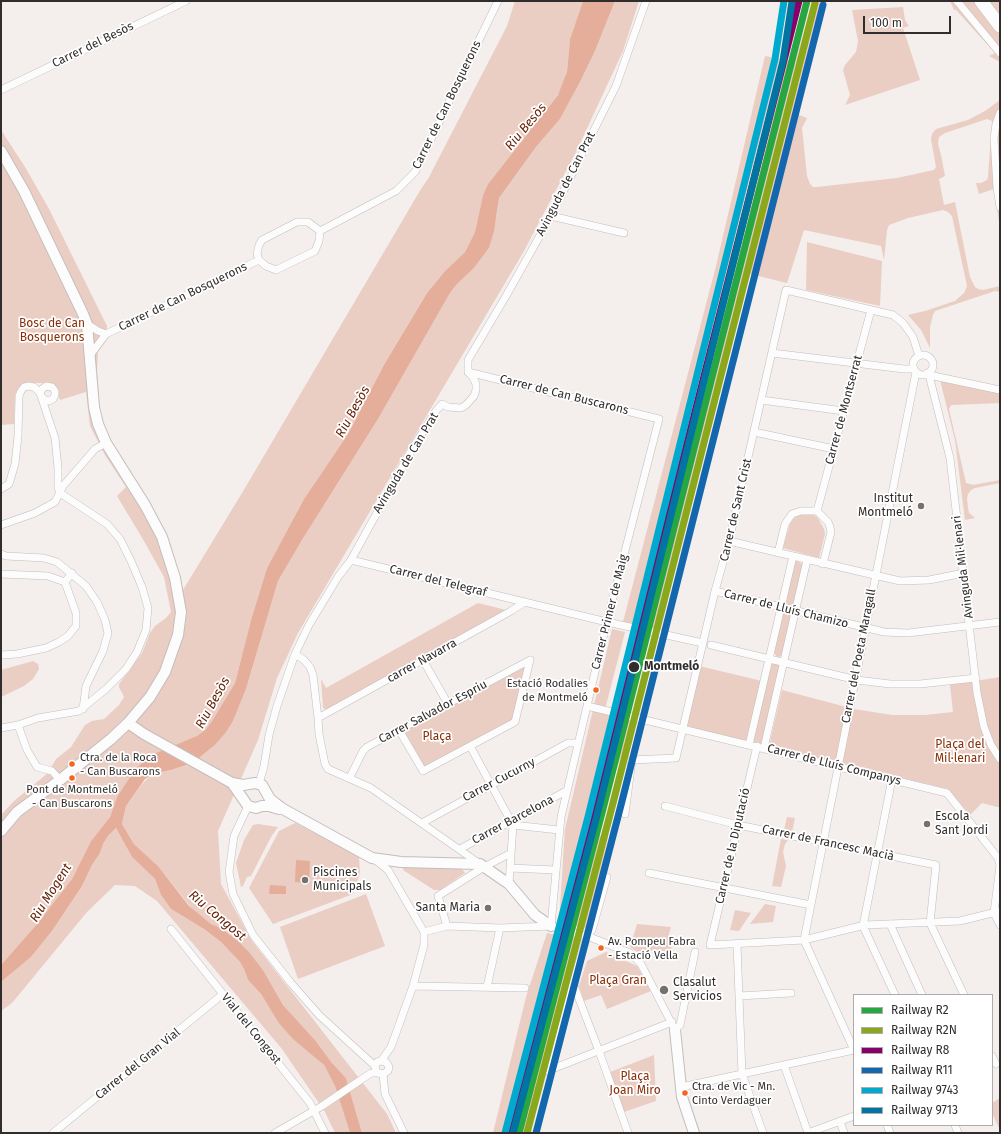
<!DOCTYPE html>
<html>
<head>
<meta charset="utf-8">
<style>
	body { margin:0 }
	#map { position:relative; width:1001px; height:1134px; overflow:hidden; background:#f4eeec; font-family:"Fira Sans",sans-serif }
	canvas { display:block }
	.frame { position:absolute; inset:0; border:2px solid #312d2c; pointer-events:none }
	.legend { position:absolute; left:853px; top:994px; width:140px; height:132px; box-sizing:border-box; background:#fff; border:1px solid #adabab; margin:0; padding:5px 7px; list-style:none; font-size:12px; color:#312d2c }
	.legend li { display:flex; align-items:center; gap:8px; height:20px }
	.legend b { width:20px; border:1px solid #adabab }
	.scale { position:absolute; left:863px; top:16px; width:88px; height:18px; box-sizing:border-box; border:2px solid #312d2c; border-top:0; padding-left:5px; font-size:12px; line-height:14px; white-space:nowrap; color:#312d2c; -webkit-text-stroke:3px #fff; paint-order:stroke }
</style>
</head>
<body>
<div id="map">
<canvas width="1001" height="1134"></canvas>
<div class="frame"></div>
<ul class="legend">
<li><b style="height:5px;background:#26a741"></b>Railway R2</li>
<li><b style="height:5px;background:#8ba71b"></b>Railway R2N</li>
<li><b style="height:5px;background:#88006a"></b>Railway R8</li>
<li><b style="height:5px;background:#1267af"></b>Railway R11</li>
<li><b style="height:5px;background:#00a9ce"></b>Railway 9743</li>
<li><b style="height:5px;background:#0075a1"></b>Railway 9713</li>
</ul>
<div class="scale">100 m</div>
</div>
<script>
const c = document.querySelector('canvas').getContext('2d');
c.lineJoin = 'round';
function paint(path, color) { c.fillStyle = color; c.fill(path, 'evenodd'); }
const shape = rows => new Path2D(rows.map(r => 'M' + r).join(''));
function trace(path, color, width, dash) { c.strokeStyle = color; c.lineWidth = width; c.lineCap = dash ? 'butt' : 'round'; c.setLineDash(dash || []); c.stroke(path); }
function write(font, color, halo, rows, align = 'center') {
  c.font = font + ' "Fira Sans",sans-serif'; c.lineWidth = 3.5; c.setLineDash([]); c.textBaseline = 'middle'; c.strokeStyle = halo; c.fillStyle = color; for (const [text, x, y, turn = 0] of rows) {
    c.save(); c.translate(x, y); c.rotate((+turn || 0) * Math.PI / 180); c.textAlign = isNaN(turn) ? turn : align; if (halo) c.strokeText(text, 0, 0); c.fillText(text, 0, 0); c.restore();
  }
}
paint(shape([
	[515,1,583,1,570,39,567,72,561,90,554,100,488,184,483,195,475,232,465,252,445,271,427,293,385,363,348,434,304,499,267,568,251,620,235,683,212,721,206,729,197,736,184,743,164,749,133,772,117,797,110,817,91,841,72,879,37,924,1,965,1,815,14,801,48,773,56,759,71,747,85,725,92,721,104,719,119,705,124,697,119,687,119,684,142,653,150,633,155,626,166,618,171,612,164,577,144,541,117,496,126,487,105,455,90,426,86,392,60,400,55,387,49,383,26,383,19,387,15,394,14,424,1,425,1,130,25,167,49,209,107,326,106,341,98,352,97,371,100,412,107,436,164,530,174,557,183,590,245,488,421,189,428,179,507,26],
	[615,1,639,1,623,51,576,152,524,251,298,633,277,678,258,740,218,831,221,884,252,941,387,1114,396,1133,362,1133,346,1078,332,1063,315,1040,283,1005,263,970,243,946,221,928,211,924,193,910,158,866,134,844,122,824,126,806,142,784,150,776,160,772,171,770,188,765,202,756,215,745,233,721,246,689,278,581,302,540,378,419,450,293,457,284,474,268,489,248,496,219,499,198,536,147,560,119,580,82,595,51],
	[788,1,799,1,784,60,795,63,812,1,827,1,804,77,797,107,799,115,807,118,802,128,807,176,810,184,813,187,817,187,897,178,934,170,936,167,931,139,932,134,936,129,968,120,985,111,1000,100,1000,228,994,189,979,194,976,183,981,183,987,180,988,177,992,121,987,119,945,133,939,137,938,144,941,155,945,176,939,179,944,205,955,202,970,277,975,287,978,289,983,290,1000,286,1000,292,995,291,935,311,933,315,930,327,930,348,921,330,908,315,925,311,955,301,964,293,967,286,952,216,948,212,943,210,908,218,889,225,887,230,884,260,881,246,804,230,787,283,746,273,700,459,656,629,623,622,716,266,765,56,780,59],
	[950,1,1000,1,1000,62,989,56,995,53,956,10,954,10],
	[903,7,905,20,909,26,903,28,920,80,845,105,850,95,843,70,845,65,856,52,858,41,852,10],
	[807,242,882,261,880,306,806,290],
	[938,372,942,375,1000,388,1000,403,951,405,949,409,966,483,973,485,1000,480,1000,483,975,488,971,490,968,494,967,498,968,508,969,513,975,518,965,520,955,440],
	[805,514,814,515,818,518,824,529,825,534,819,558,783,548,790,524,793,519,799,515],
	[797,561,803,564,794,604,792,606,785,605,795,562],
	[478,603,506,610,328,710,323,708,321,679,326,688],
	[787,612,791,614,792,617,782,656,777,657,773,651,783,613],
	[612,629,625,632,604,713,633,722,615,774,599,835,608,838,587,929,559,922,565,829],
	[33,661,38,664,39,669,33,679,24,686,1,697,1,670],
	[772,663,778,663,780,668,762,742,759,745,753,743,752,740],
	[526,666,513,720,424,768,404,731],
	[699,666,762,681,748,742,684,727],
	[1000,677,1000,807,997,807,982,803,970,815,948,789,769,746,782,690,854,709,892,715,925,715,953,712,950,685],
	[787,817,795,818,792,832,784,830],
	[295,823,359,856,360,873,353,894,273,924,249,888,279,831],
	[258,824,278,827,271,837,251,876,247,877,243,886,241,887,236,863,244,840,253,825],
	[116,828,132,857,155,879,161,895,171,909,204,929,221,942,240,962,244,969,248,980,261,994,278,1022,324,1065,335,1086,350,1133,335,1133,325,1112,282,1049,157,901,135,886,115,885,87,912,12,1003,1,1011,1,982,31,957,52,931,82,886,92,865,100,853,103,844,108,836],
	[781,839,788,840,785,844,783,852,786,866,781,887,772,886],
	[404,865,459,865,465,873,440,890,434,890,403,870],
	[366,894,385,946,298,979,280,927],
	[765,904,776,906,773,922,750,924],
	[735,910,751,913,739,931,730,930],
	[637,924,671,927,668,937,672,943,671,951,648,951,643,956,630,947],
	[547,933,579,939,578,947,526,1133,493,1133,526,997],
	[606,952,637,966,651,991,607,1009,601,995,584,1001,579,986,587,961],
	[654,1055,656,1101,624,1112,610,1072],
	[1000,1098,1000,1130,992,1113,992,1103]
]), '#eacdc3');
paint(shape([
	[583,1,615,1,595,51,580,82,560,119,536,147,499,198,494,231,489,248,474,268,457,284,450,293,378,419,302,540,278,581,246,689,233,721,226,732,215,745,193,763,171,770,155,773,145,779,126,806,122,824,134,844,158,866,189,906,211,924,221,928,239,942,248,951,263,970,283,1005,315,1040,332,1063,346,1078,362,1133,350,1133,335,1086,324,1065,293,1039,278,1022,261,994,248,980,244,969,240,962,221,942,204,929,171,909,161,895,155,879,132,857,116,828,108,836,103,844,100,853,92,865,82,886,52,931,31,957,1,982,1,965,37,924,72,879,91,841,110,817,117,797,133,772,145,760,154,754,197,736,206,729,212,721,235,683,251,620,267,568,304,499,348,434,385,363,427,293,445,271,465,252,475,232,483,195,488,184,558,95,567,72,570,39],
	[296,860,310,861,309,883,295,882],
	[270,885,286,886,286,894,269,894]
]), '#e4ae9a');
const street = shape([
	[957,1,1000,53],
	[1,90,186,1],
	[1000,113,996,124,994,138,997,188,1000,207],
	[551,216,624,233],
	[297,222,308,222,320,231,319,241,315,251,276,270,266,266,259,260,257,254,259,245,262,240,297,222],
	[320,231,396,191,415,172,498,1],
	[87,324,98,331,106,334],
	[772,353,904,369,914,369],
	[91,354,106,334,259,260],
	'913 365a10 10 0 1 1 20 0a10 10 0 1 1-20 0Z',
	[468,372,659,419,606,625,561,817,551,926],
	[927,373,929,375,950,458,977,693,984,727,991,745,1000,759],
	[929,375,1000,390],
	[40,393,42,389,46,386,52,387,55,391,55,395,53,399,49,401,45,400,41,396],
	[761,400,844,411],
	[754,432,834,449],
	[1,489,9,484,15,464,18,436,19,396,21,391,24,387,29,386,34,387,40,393,55,438,58,468,58,488,60,493,107,524,120,539,131,561,142,587,148,608,146,630,137,652,126,669,106,689,79,711,38,718,18,725,1,728],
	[817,511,871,310],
	[1,525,35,513,55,502,63,486,95,449,106,443],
	[729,541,900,581,929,580,964,573],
	[778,553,785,524,792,514,801,511,817,511,828,522,830,527,831,532,823,564],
	[1,554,6,556,44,558,57,562,86,586,97,602,105,620,108,633,103,651,86,686,83,709],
	[351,560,607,622,703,643],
	[1,574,48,576,65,582],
	[715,591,884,632,908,633,1000,622],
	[711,645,857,680,890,684,920,684,976,678],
	[295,654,304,660,310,667,313,675,318,718,319,734,325,764,328,769,371,788,480,864],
	[1,655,17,654,46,648,59,642,68,636,76,626,76,613,65,582,72,573],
	[423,660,448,704],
	[587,706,947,793,998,858,1000,865,994,913],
	[318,718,511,611,525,602],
	[18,725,27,750,37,767,52,771,60,780],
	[399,730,423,771,470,746,515,722,530,660],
	[749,745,793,556],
	[470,746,513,825,509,884],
	[757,746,710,945,804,940,865,925,960,921,1000,911],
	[764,748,807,560],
	[350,777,363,751,367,747,530,660],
	[892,779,863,926,895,995],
	[259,784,264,766,269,735,277,706,295,654,309,625,338,577,351,560,412,449,436,411,442,404,448,407,461,408,466,405,474,396,476,390,476,384,473,377,468,372,468,360,506,296,551,216,616,86,646,1],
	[248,806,234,836,229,872,233,894,253,935,291,983,319,1015,375,1066,377,1073],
	[665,806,738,825,936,865,930,923,964,995],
	[625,814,632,760,676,758,715,591,729,541,786,290,893,315,903,323,913,337,919,356],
	[422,823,568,743,578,743],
	[513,825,559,830],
	[460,849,566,791],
	[374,859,388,870,424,932],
	[510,868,555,870],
	[649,873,811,905],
	[994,913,1000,925],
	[890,924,922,995],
	[447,926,438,896,484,867,511,853],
	[171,929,310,1103,325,1133],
	[424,932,447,926,500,928,551,926,587,936,630,953,641,964,675,1030,680,1025,695,952],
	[804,940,916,372],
	[804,940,854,1050],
	[737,944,742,1074,763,1133],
	[573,983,599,1051,628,1133],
	[413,986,525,988],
	[487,987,500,928],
	[739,996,791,993],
	[992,1056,996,1064],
	[381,1061,386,1062,389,1067,388,1071,383,1074],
	[784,1065,808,1133],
	[375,1066,377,1062,381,1061,391,1047,413,986,424,945,424,932],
	[547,1071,587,936,592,930,607,877],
	[547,1071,672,1022],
	[383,1074,385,1094,404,1133],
	[681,1087,854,1050],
	[840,1121,844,1133],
	[887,1125,890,1133],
	[955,1125,958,1133],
	[53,1133,223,994],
	[275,1133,322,1106,371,1073,377,1073,383,1074],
	[808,1133,854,1116]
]);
const secondary = shape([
	[1,151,24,191,83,314,87,324,94,407,98,424,106,443,145,505,162,537,175,578,181,612,178,635,165,672,150,697,128,723,111,739,60,780,17,812,1,831],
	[128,723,144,734,232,783,243,785,255,783,262,785,270,799,283,809,372,858,401,862,480,864,509,884,535,915,551,926],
	[232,783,248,806,256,808,262,806,269,806,279,809],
	[675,1030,682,1097,694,1133]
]);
const highway = shape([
	[981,1,1000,26]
]);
trace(street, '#c2bebc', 8);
trace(secondary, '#c2bebc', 12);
trace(highway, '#c2bebc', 14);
trace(street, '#fdfcfc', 7);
trace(secondary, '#fdfcfc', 10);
trace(highway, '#fdfcfc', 13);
trace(shape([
	[519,1133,605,801,807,1]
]), '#26a741', 7);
trace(shape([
	[527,1133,613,803,815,3]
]), '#8ba71b', 7);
trace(shape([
	[511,1131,597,799,799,1]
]), '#88006a', 7);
trace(shape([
	[536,1133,621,805,823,5]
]), '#1267af', 7);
trace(shape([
	[505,1133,588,817,775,59,784,1]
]), '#00a9ce', 7);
trace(shape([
	[513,1133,596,819,783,61,792,2]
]), '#0075a1', 7);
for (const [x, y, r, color] of [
	[921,506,4,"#75716f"],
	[634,667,6,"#312d2c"],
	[596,690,3.5,"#f26522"],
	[72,764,3.5,"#f26522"],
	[72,778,3.5,"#f26522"],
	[927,824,4,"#75716f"],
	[305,880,4,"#75716f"],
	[488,908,4,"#75716f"],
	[601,948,3.5,"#f26522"],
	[664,990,5,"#75716f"],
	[685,1093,3.5,"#f26522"]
]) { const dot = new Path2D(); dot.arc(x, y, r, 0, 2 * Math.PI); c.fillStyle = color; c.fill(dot); trace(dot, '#fff', 1.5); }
write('11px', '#312d2c', '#fff', [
	["Estació Rodalies",588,684,"right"],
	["de Montmeló",588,698,"right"],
	["Ctra. de la Roca",80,758],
	["- Can Buscarons",80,772],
	["Pont de Montmeló",72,790,"center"],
	["- Can Buscarons",72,804,"center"],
	["Av. Pompeu Fabra",608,942],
	["- Estació Vella",608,956],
	["Ctra. de Vic - Mn.",692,1087],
	["Cinto Verdaguer",692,1101]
], 'left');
write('12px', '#312d2c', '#fff', [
	["Carrer del Besòs",93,45,-26],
	["Carrer de Can Bosquerons",447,105,-64],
	["Avinguda de Can Prat",566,184,-63],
	["Carrer de Can Bosquerons",183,297,-26],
	["Carrer de Can Buscarons",564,395,14],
	["Carrer de Montserrat",844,410,-75],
	["Avinguda de Can Prat",406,463,-59],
	["Carrer de Sant Crist",736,510,-77],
	["Avinguda Mil·lenari",963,567,-97],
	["Carrer del Telegraf",438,581,14],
	["Carrer de Lluís Chamizo",786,609,14],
	["Carrer Primer de Maig",610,612,-76],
	["Carrer del Poeta Maragall",859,656,-79],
	["carrer Navarra",422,661,-29],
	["Carrer Salvador Espriu",433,712,-28],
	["Carrer de Lluís Companys",834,765,14],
	["Carrer Cucurny",499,780,-28],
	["Carrer Barcelona",513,820,-28],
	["Carrer de Francesc Macià",828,843,12],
	["Carrer de la Diputació",733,846,-77],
	["Vial del Congost",251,1029,51],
	["Carrer del Gran Vial",138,1064,-39]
]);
write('12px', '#882f08', '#fff', [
	["Bosc de Can",52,324],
	["Bosquerons",52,338],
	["Plaça",437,737],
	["Plaça del",960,745],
	["Mil·lenari",960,759],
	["Plaça Gran",618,981],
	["Plaça",635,1077],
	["Joan Miro",635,1091]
]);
write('12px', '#312d2c', '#fff', [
	["Institut",913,499,"right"],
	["Montmeló",913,513,"right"],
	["Escola",935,817],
	["Sant Jordi",935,831],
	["Piscines",313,873],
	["Municipals",313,887],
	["Santa Maria",480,908,"right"],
	["Clasalut",673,983],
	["Servicios",673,997]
], 'left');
write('bold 12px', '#312d2c', '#fff', [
	["Montmeló",644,667]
], 'left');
write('italic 13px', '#672408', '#fff', [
	["Riu Besòs",526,127,-50],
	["Riu Besòs",353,412,-61],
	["Riu Besòs",213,703,-61],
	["Riu Mogent",51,893,-58],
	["Riu Congost",217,916,40]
]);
</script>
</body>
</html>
